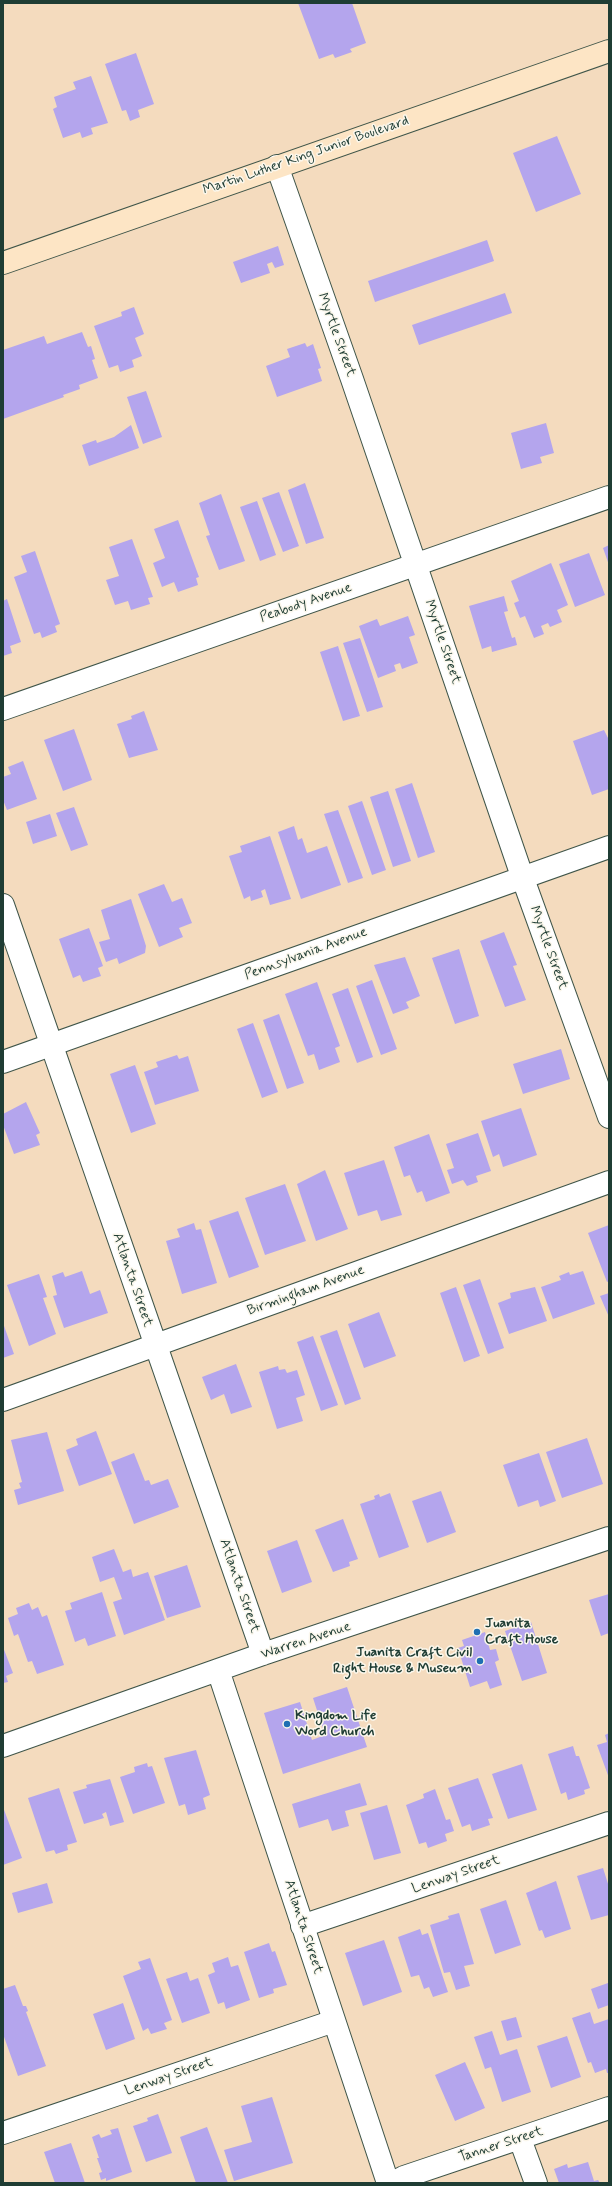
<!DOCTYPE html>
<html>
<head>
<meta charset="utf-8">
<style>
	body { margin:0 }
	#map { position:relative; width:612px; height:2186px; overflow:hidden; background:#f4dbbe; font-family:Mynerve,sans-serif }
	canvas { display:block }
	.frame { position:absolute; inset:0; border:4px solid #1f3d34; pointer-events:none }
</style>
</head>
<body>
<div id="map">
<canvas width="612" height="2186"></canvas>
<div class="frame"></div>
</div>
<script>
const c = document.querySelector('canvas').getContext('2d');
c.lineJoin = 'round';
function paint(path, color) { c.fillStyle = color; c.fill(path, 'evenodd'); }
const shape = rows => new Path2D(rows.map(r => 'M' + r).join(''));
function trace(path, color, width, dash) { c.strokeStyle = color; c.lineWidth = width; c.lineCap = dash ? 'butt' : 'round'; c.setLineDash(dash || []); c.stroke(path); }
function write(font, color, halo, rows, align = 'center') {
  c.font = font + ' Mynerve,sans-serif'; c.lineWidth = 3; c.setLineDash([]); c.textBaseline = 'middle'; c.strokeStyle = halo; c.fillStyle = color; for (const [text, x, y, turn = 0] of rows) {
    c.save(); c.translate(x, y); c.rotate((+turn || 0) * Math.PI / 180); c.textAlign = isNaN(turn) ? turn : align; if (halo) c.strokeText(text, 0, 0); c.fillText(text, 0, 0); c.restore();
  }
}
paint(shape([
	[298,3,352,3,366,43,350,49,352,52,335,58,333,54,319,59],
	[136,53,154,104,138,110,140,117,130,121,126,110,122,111,105,64],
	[91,76,108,123,91,128,93,134,82,138,80,132,63,138,53,109,57,107,54,97,76,89,73,82],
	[557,136,581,194,536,212,513,153],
	[487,240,494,261,375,302,368,281],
	[278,246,284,265,275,268,272,262,267,264,270,273,241,283,233,262],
	[505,293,512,313,419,345,412,325],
	[134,307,144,334,135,338,142,356,132,360,134,367,120,372,118,365,109,368,94,326,122,316,121,312],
	[82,332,88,347,91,346,95,359,92,360,98,378,79,385,80,389,63,395,64,397,3,419,3,350,44,336,47,344],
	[305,343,307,347,313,344,321,368,318,369,322,381,277,397,266,366,290,357,287,349],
	[146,391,162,437,143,444,127,397],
	[546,423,554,453,540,457,542,463,521,469,511,433],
	[131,425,139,448,89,466,82,445,96,440,97,443,114,437],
	[305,483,324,538,306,544,288,490],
	[279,492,299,546,283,552,262,498],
	[221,494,245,561,219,570,206,536,210,535,199,503],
	[257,501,276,555,260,561,240,507],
	[178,520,199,577,196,578,198,585,178,592,174,582,162,587,153,563,165,558,154,529],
	[132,539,153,597,148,598,150,604,131,610,128,601,115,605,106,580,119,576,109,547],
	[609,545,609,565,603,548],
	[35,551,60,624,55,626,57,632,42,638,40,632,34,634,14,577,27,572,21,556],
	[589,553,605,595,575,607,559,564],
	[551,563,568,605,557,610,562,622,550,627,548,623,541,626,544,634,534,638,525,616,520,618,514,603,519,601,511,581],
	[504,596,508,611,504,612,512,638,515,637,517,645,492,652,491,646,482,649,469,606],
	[7,599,21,642,10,646,12,653,3,656,3,601],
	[408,616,415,635,409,637,418,663,402,669,400,663,394,665,396,671,378,678,359,626,377,619,380,626],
	[360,638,383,707,367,712,343,643],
	[338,646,360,716,343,721,320,652],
	[144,711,158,750,129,758,117,724,132,719,131,716],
	[74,729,92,780,63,791,44,740],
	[604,730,609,740,609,789,592,795,573,741],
	[23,761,37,799,7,810,3,800,3,777,11,774,8,767],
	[412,783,435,852,418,858,395,789],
	[388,791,411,861,393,867,370,797],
	[362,801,386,870,372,875,348,806],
	[74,807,88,845,71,851,56,813],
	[338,810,363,878,348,883,324,814],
	[50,814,57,836,33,844,26,822],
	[294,826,298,840,302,838,307,853,327,846,341,885,301,899,278,832],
	[270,836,291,899,270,905,265,889,261,891,263,897,251,901,250,896,244,899,229,856,242,852,240,846],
	[164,884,172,902,182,898,192,923,179,928,183,937,159,947,138,894],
	[131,899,146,946,145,953,119,964,117,958,106,962,99,942,110,939,101,910],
	[89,928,103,966,98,968,101,976,83,982,80,975,73,978,59,939],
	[504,932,517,965,513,966,526,1000,505,1007,480,941],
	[459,949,479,1016,455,1024,432,958],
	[405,957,420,996,406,1002,409,1008,393,1014,374,965],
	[372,980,397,1049,381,1055,356,986],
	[317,982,340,1046,335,1048,340,1062,319,1070,314,1054,308,1056,285,994],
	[348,988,373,1057,357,1063,332,994],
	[279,1014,304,1083,287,1089,263,1020],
	[253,1023,278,1092,262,1098,237,1029],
	[561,1049,570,1079,523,1094,513,1064],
	[177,1055,179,1059,188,1056,199,1091,155,1105,144,1072,158,1067,156,1062],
	[135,1065,156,1124,131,1133,110,1074],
	[26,1102,40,1133,36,1135,40,1145,14,1154,3,1125,3,1114],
	[521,1108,537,1155,503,1167,499,1154,493,1157,481,1121],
	[478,1133,491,1171,476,1176,478,1182,467,1186,463,1180,452,1184,447,1170,454,1168,446,1144],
	[429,1134,450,1193,426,1202,422,1191,417,1193,410,1175,404,1177,394,1147],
	[384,1160,402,1215,381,1221,377,1210,358,1216,344,1173],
	[325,1170,348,1229,316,1241,297,1184],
	[285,1184,306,1241,265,1255,245,1198],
	[238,1211,259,1267,229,1278,209,1221],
	[194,1223,196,1230,201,1229,217,1283,182,1294,166,1241,180,1237,177,1229],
	[609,1225,609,1281,607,1282,588,1233],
	[82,1271,90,1294,100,1290,108,1313,64,1328,53,1296,57,1295,52,1276,63,1272,65,1277],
	[583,1271,595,1304,553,1319,541,1287,561,1280,559,1276,569,1272,570,1275],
	[39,1274,47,1297,43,1298,56,1334,29,1346,7,1285],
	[480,1279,504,1348,488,1354,463,1285],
	[456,1287,480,1356,464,1362,440,1293],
	[535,1287,547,1321,509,1334,498,1303,511,1298,510,1293],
	[609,1293,609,1317,600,1296],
	[379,1312,396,1356,364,1368,348,1324],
	[3,1323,14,1354,3,1358],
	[337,1330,361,1399,345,1405,320,1336],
	[313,1336,338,1405,321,1411,297,1342],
	[236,1364,252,1407,231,1414,224,1394,211,1400,202,1377],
	[278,1366,279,1370,285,1369,287,1373,297,1370,305,1395,296,1398,303,1421,277,1429,259,1372],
	[96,1431,112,1474,79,1486,66,1450,78,1445,76,1439],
	[47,1432,64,1491,18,1505,14,1490,21,1488,19,1483,22,1482,11,1440],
	[587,1438,603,1484,562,1498,546,1452],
	[134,1453,145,1481,149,1480,151,1485,168,1479,179,1507,134,1524,111,1462],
	[539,1453,556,1501,540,1507,538,1500,518,1507,503,1465],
	[441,1491,456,1532,427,1543,412,1501],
	[390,1493,409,1547,379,1558,360,1504,375,1499,374,1496,379,1494,380,1497],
	[343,1519,358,1559,349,1562,350,1566,333,1572,315,1530],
	[297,1540,312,1582,282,1593,267,1551],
	[114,1549,123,1572,131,1569,133,1577,148,1572,165,1620,124,1635,113,1602,122,1599,114,1577,100,1582,92,1557],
	[187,1565,201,1607,167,1618,154,1576],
	[102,1592,116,1636,88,1646,85,1638,75,1642,65,1611,72,1609,70,1603],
	[609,1594,609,1633,601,1636,589,1600],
	[29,1603,32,1610,38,1607,42,1617,47,1615,64,1665,37,1674,32,1661,28,1662,18,1634,14,1636,8,1618,18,1614,16,1608],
	[531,1622,547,1673,522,1681,505,1631],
	[485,1632,490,1650,496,1649,499,1660,495,1662,502,1685,490,1689,487,1681,470,1687,458,1648,464,1646,462,1640],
	[3,1647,13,1673,6,1676,8,1682,3,1683],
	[347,1687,367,1747,283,1774,264,1713,300,1702,312,1740,325,1735,313,1698],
	[609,1733,609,1778,597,1745,607,1742,605,1735],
	[573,1746,576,1756,579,1756,590,1788,584,1790,585,1794,568,1800,566,1792,561,1794,548,1754],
	[196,1750,210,1795,203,1798,206,1809,188,1815,185,1804,179,1806,164,1758],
	[147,1763,148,1767,152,1766,165,1803,133,1814,120,1777,135,1772,134,1767],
	[522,1764,537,1810,508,1819,492,1774],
	[478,1778,493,1818,488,1819,490,1825,472,1831,470,1824,462,1827,448,1788],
	[110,1779,124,1822,110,1826,106,1812,102,1814,104,1818,84,1824,73,1792,87,1788,86,1785],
	[360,1783,367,1805,345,1811,349,1826,332,1831,328,1819,299,1828,292,1804],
	[59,1788,77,1842,67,1845,68,1850,56,1854,54,1850,46,1852,28,1798],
	[435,1789,446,1820,450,1819,454,1831,445,1834,447,1841,428,1848,426,1842,419,1844,406,1805,424,1798,423,1794],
	[387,1805,401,1853,374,1860,360,1813],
	[3,1807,22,1858,3,1865],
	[603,1868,609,1887,609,1915,591,1920,577,1876],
	[556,1881,571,1929,545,1938,542,1930,539,1931,526,1893],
	[47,1883,53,1903,18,1913,12,1893],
	[506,1900,521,1945,495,1954,480,1909],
	[459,1913,474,1964,464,1966,470,1986,456,1990,450,1972,444,1973,430,1925,449,1919,448,1916],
	[420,1929,422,1935,428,1933,448,1992,433,1997,429,1987,424,1989,419,1975,411,1977,398,1937],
	[384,1940,402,1992,363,2006,345,1953],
	[269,1943,272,1952,275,1951,287,1985,273,1989,274,1993,259,1998,244,1952],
	[228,1957,231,1967,238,1965,250,2000,226,2009,224,2002,218,2004,208,1975,215,1972,212,1963],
	[150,1958,172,2020,164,2023,167,2029,151,2034,148,2028,143,2031,123,1976,141,1969,138,1962],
	[187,1972,190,1981,198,1978,210,2013,182,2023,166,1979],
	[608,1983,609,2005,598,2009,591,1989],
	[15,1985,23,2006,26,2006,28,2011,26,2012,46,2066,18,2076,3,2034,3,1989],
	[123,2003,135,2039,106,2050,93,2014],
	[590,2012,594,2024,609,2019,609,2073,607,2073,606,2069,595,2073,591,2062,588,2063,572,2018],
	[516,2017,522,2037,507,2041,501,2021],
	[492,2031,500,2055,517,2049,531,2092,502,2102,491,2067,485,2069,474,2037],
	[567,2036,581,2077,551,2088,537,2046],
	[465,2062,485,2108,455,2121,435,2075],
	[272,2097,293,2163,234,2181,224,2150,252,2142,241,2106],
	[158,2114,172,2153,146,2162,133,2126,148,2121,147,2118],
	[207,2127,228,2183,196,2183,180,2137],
	[118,2128,132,2172,106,2181,106,2178,101,2180,99,2173,102,2172,97,2158,99,2158,92,2137,99,2134,101,2138,112,2134,110,2130],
	[71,2143,85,2183,55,2183,44,2152],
	[588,2162,594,2181,598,2180,600,2183,559,2183,554,2169,567,2164,568,2168]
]), '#b4a5ed');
const minor = shape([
	[277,166,352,379,522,876,609,1117],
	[3,709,609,497],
	[3,905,263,1654],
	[3,1400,609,1182],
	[218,1670,388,2183],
	[3,1746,263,1654,609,1538],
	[302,1926,609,1823],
	[3,2133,334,2021],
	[520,2139,536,2183],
	[393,2183,404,2177,609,2108]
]);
const tertiary = shape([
	[3,1062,609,847]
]);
const secondary = shape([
	[3,263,609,51]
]);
trace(minor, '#3f5549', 24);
trace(tertiary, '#3f5549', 24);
trace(secondary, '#3f5549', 24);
trace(minor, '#fff', 22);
trace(tertiary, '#fff', 22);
trace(secondary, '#fde5c5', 22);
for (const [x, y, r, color] of [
	[477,1632,4,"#1f6fb2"],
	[480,1661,4,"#1f6fb2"],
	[287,1724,4,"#1f6fb2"]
]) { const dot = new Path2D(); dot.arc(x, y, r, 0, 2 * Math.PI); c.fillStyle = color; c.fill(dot); trace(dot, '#fbf7ec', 1.5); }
write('14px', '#1f3d34', '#fbf7ec', [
	["Martin Luther King Junior Boulevard",306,156,-19],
	["Myrtle Street",336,335,70],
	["Peabody Avenue",306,603,-19],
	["Myrtle Street",442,642,71],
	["Myrtle Street",548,948,70],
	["Pennsylvania Avenue",306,954,-20],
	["Atlanta Street",132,1280,71],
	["Birmingham Avenue",306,1291,-20],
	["Atlanta Street",239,1586,71],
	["Warren Avenue",306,1641,-18],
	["Lenway Street",456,1875,-19],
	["Atlanta Street",303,1927,72],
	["Lenway Street",169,2077,-19],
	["Tanner Street",501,2145,-18]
]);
write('bold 14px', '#1f3d34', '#fbf7ec', [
	["Juanita",485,1624],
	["Craft House",485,1640],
	["Juanita Craft Civil",472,1653,"right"],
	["Right House & Museum",472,1669,"right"],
	["Kingdom Life",295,1716],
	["Word Church",295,1732]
], 'left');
</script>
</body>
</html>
